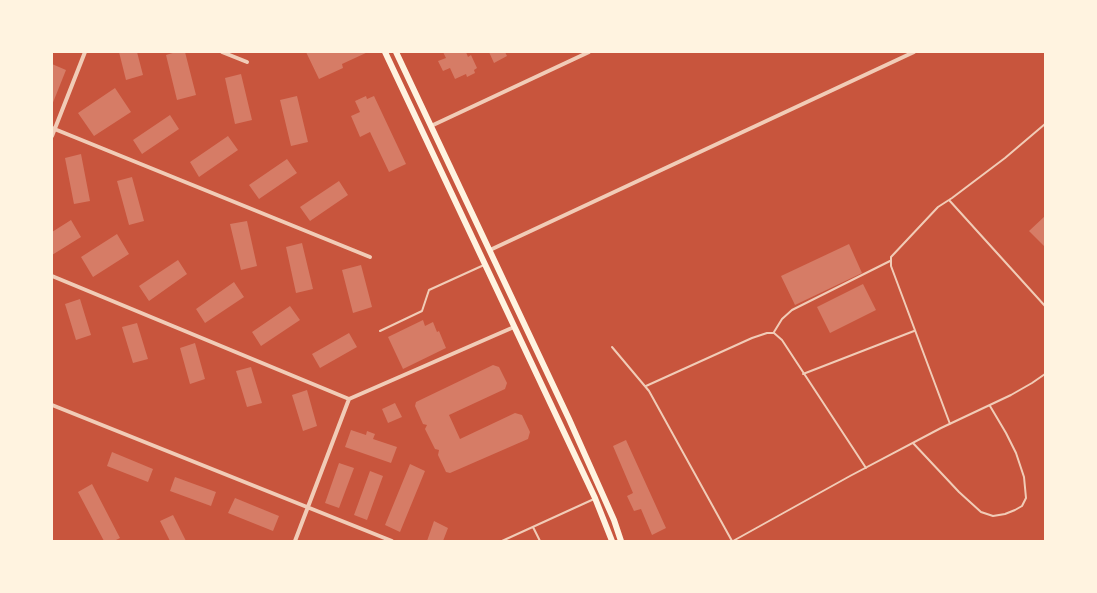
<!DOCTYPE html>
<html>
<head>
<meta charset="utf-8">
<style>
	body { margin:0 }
	#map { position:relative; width:1097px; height:593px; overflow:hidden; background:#c8553d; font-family:Roboto,sans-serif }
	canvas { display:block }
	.frame { position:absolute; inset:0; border:53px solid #fff3e0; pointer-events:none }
</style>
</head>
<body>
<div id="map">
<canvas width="1097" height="593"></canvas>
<div class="frame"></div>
</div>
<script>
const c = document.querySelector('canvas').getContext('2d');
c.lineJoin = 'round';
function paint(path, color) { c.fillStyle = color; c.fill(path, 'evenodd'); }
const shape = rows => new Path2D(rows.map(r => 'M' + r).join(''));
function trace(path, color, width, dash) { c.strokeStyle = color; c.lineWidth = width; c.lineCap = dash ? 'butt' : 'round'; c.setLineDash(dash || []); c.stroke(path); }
paint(shape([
	[119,52,137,52,143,75,126,80],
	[176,52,185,52,196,95,177,100,166,55],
	[306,52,368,52,342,64,343,68,319,79],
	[443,52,466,52,468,57,471,55,477,68,474,70,475,73,467,77,466,74,455,79,450,68,443,71,438,61,446,58],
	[489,52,505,52,507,56,494,63],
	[52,64,66,70,52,105],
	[241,74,252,120,235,124,225,78],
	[115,88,131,112,94,136,78,113],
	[297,96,308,142,291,146,280,100],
	[366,96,367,99,374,96,406,164,389,172,370,132,360,137,351,116,360,112,355,101],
	[170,115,179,129,142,154,133,140],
	[228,136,238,150,199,177,190,162],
	[81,154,90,201,74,204,65,158],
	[287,159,297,173,259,199,249,185],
	[132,177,144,221,129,225,117,181],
	[339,181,348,195,310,221,300,207],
	[1045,216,1045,247,1029,231],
	[71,220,81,237,52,255,52,232],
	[247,221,257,266,241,270,230,224],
	[117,234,129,254,93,277,81,257],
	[302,243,313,289,296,293,286,247],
	[849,244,862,273,795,305,781,276],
	[178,260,187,274,149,301,139,286],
	[361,265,372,307,353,313,342,270],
	[234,282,244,297,205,323,196,309],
	[863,284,876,310,830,333,817,307],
	[80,299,91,335,76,340,65,304],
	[290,306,300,320,261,346,252,332],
	[423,320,425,326,433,322,437,332,439,331,446,348,403,369,388,337],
	[137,323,148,359,133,363,122,327],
	[349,333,357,347,320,368,312,354],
	[195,343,205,379,190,384,180,348],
	[493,365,499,367,507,383,505,389,449,415,460,439,515,413,522,415,530,432,528,439,450,473,446,472,438,455,439,450,435,449,425,429,427,425,423,424,415,406,416,402],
	[251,367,262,403,247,407,236,371],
	[307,390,317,426,303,431,292,395],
	[395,403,402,417,388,423,382,409],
	[351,430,366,435,367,431,375,434,373,439,397,447,391,463,345,447],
	[626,440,666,528,652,535,641,509,634,511,627,496,633,493,613,446],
	[112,452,153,469,148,482,107,466],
	[339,463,354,468,339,508,325,503],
	[410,464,425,471,400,532,385,525],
	[370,471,383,476,367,520,354,515],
	[175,477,216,492,211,506,170,491],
	[92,484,120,538,114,541,104,541,78,492],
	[235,498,279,516,273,531,228,513],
	[173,515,186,541,170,541,160,521],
	[434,521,448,528,443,541,427,541]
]), '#d67c66');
trace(shape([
	[949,200,1045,306],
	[380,331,422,311,429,290,484,265],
	[774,332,782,319,792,310,890,261],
	[612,347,649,391,732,541],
	[803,374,914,331],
	[646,386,752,338,767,333,774,333,782,340,866,468],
	[950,424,891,266,891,257,938,207,952,198,1005,158,1045,124],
	[913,443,959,492,981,512,993,516,1005,514,1015,510,1022,506,1026,498,1024,477,1016,453,1006,433,990,406],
	[533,527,540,541],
	[502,541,594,499],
	[733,541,850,476,941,428,1011,395,1032,383,1045,374]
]), '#f1ccb7', 2);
trace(shape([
	[222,52,247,62],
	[431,126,589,52],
	[52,128,370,257],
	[52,136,85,52],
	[490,250,914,52],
	[52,276,349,399],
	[52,405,392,541],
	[295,541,349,399,514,327]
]), '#f1ccb7', 4);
trace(shape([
	[385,52,595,498,612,541],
	[396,52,569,419,614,520,621,541]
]), '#fff3e0', 6);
</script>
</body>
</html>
